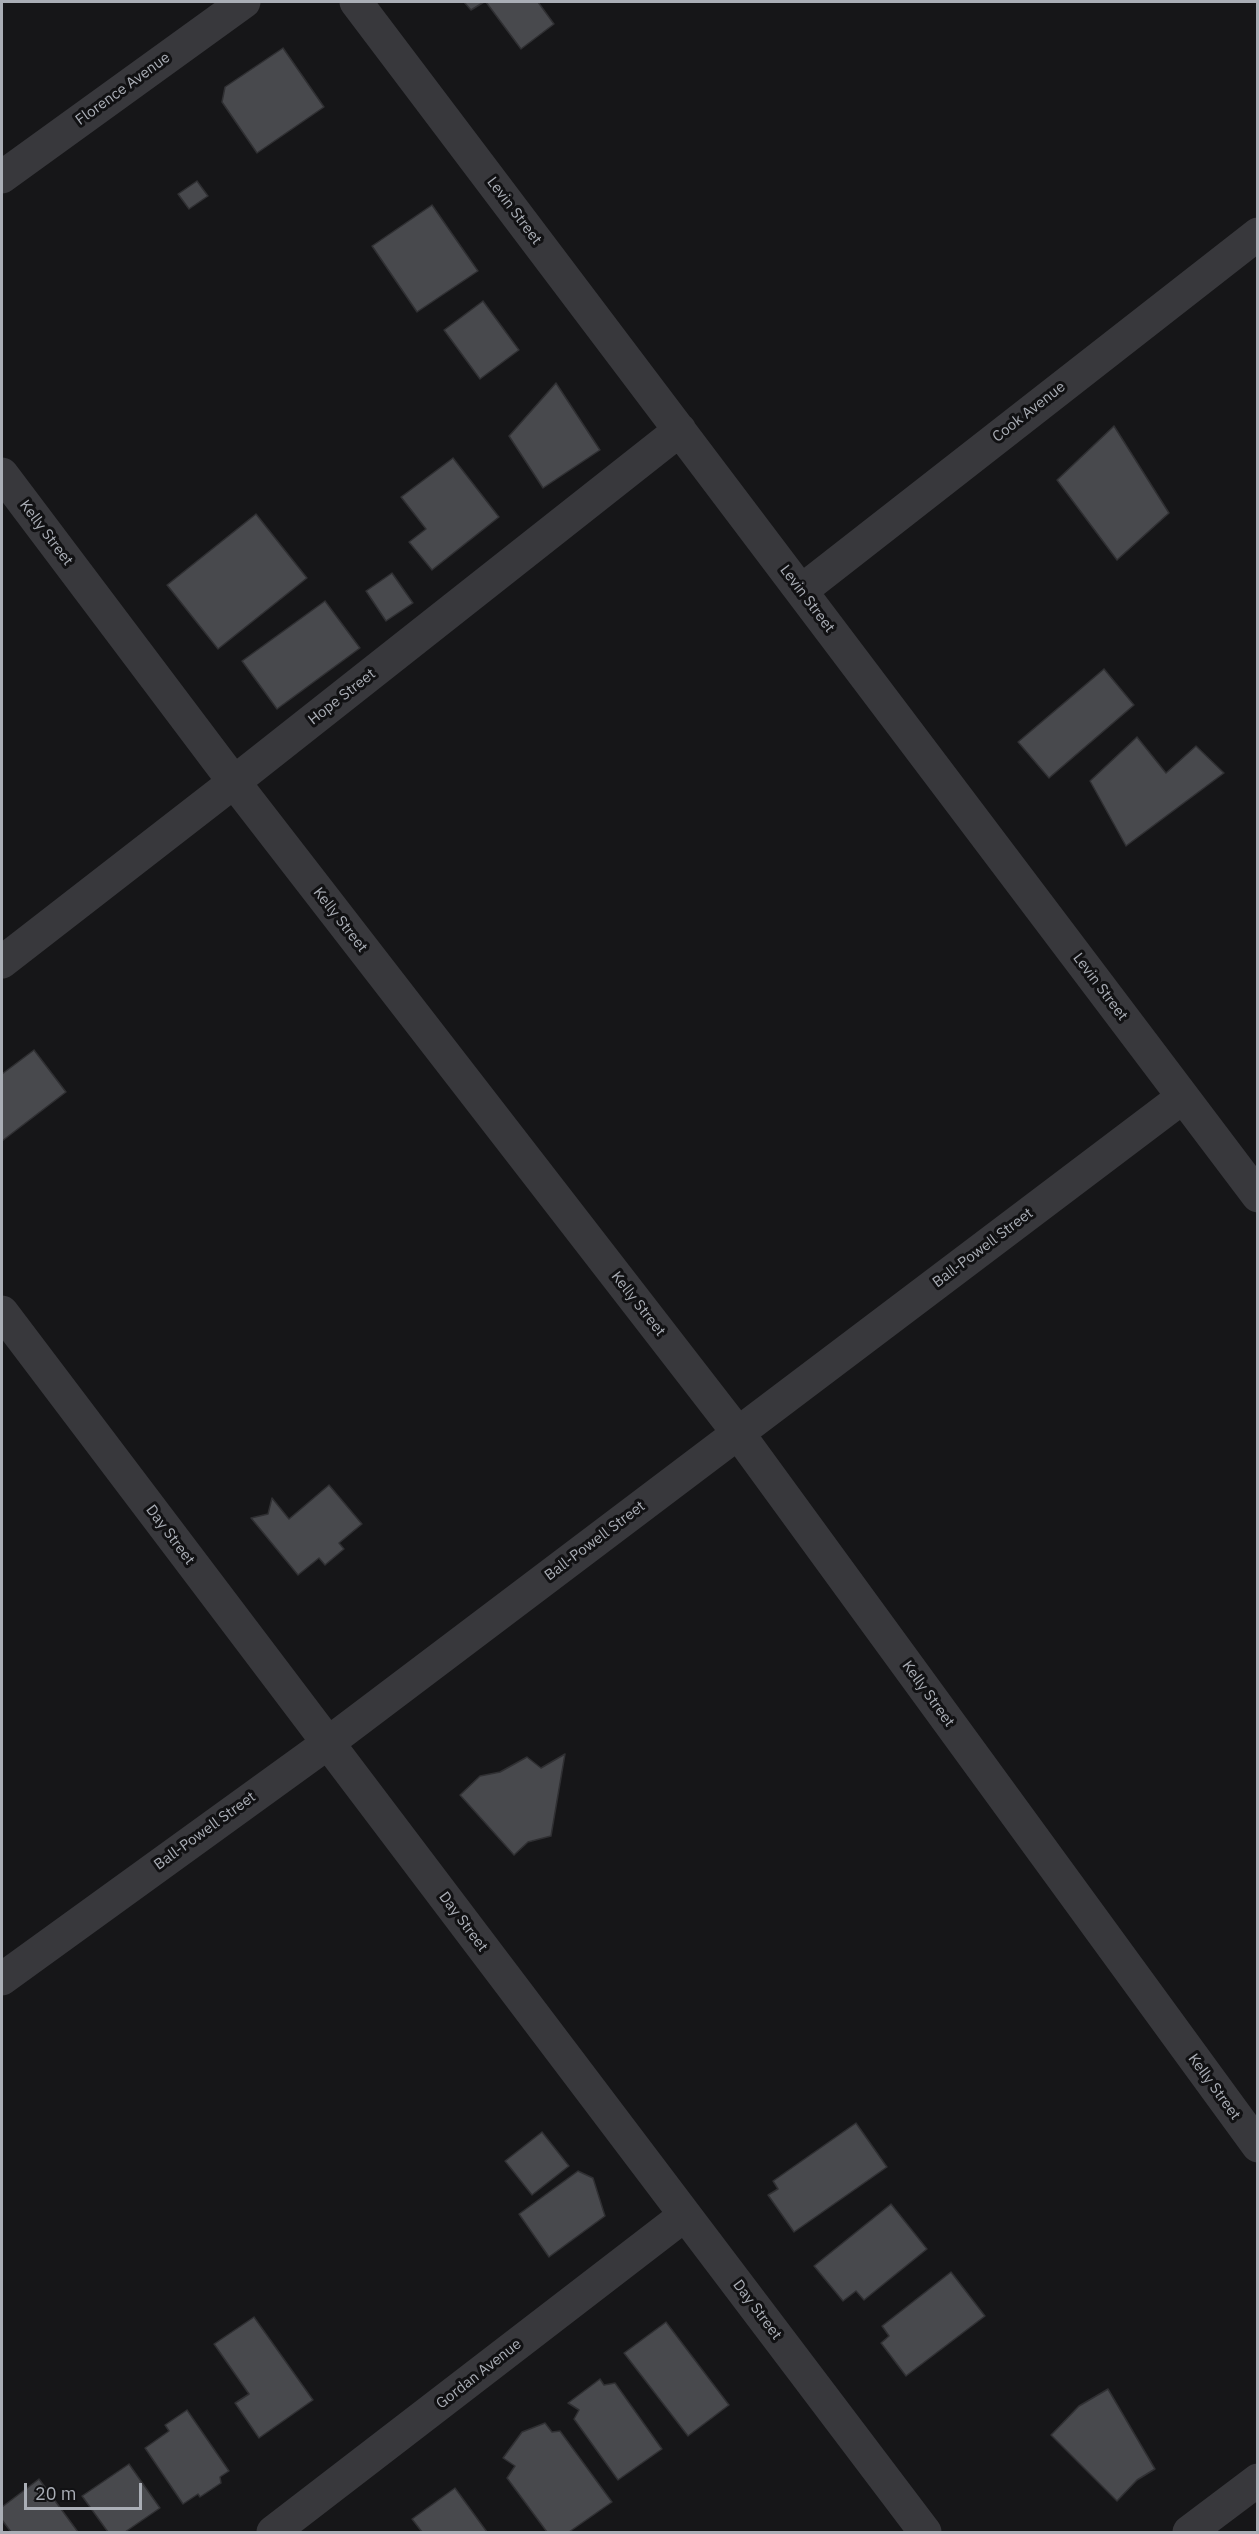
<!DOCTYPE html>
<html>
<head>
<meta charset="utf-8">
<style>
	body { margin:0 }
	#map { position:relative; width:1259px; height:2534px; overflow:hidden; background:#161618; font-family:"IBM Plex Sans",sans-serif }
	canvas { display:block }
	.frame { position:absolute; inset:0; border:3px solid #aaaeb6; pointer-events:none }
	.scale { position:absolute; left:24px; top:2483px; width:118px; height:27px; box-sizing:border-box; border:3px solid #aaaeb6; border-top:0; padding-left:8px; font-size:18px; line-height:21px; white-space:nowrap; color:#aaaeb6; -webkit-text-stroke:4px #111113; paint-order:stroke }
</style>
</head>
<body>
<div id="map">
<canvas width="1259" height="2534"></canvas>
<div class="frame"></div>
<div class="scale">20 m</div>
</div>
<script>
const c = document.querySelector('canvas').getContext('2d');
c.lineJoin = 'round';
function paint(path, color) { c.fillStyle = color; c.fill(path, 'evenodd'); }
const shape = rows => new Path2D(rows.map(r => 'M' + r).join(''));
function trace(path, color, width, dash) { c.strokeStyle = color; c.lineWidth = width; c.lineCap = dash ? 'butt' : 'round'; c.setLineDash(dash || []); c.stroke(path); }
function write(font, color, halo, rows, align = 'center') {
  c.font = font + ' "IBM Plex Sans",sans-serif'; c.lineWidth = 6; c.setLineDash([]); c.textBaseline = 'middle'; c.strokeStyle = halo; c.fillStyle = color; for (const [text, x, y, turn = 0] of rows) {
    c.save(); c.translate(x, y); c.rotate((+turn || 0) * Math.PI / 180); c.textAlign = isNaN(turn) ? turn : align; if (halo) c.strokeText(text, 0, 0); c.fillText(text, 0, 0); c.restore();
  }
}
const building = shape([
	[464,2,484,2,471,10,464,2],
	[486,2,538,2,554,24,521,49,486,2],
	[283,48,324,107,257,153,222,102,225,87,283,48],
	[197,181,208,196,189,209,178,194,197,181],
	[432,205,478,271,417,312,372,246,432,205],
	[483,301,519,350,480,379,444,330,483,301],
	[556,383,600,450,543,488,509,436,556,383],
	[1114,426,1169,513,1117,560,1057,480,1114,426],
	[453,458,499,517,432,570,409,542,426,529,401,497,453,458],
	[256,514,307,578,218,649,167,585,256,514],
	[392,573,413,603,386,621,366,591,392,573],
	[325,601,360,648,277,709,242,661,325,601],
	[1104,669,1134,705,1049,778,1018,742,1104,669],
	[1137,737,1166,773,1196,746,1224,773,1126,846,1090,781,1137,737],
	[34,1050,66,1092,2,1141,2,1074,34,1050],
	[329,1485,362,1524,339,1543,344,1549,325,1565,319,1558,298,1575,251,1518,268,1514,272,1498,289,1519,329,1485],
	[565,1754,551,1836,528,1842,514,1855,460,1795,480,1776,500,1772,527,1757,541,1768,565,1754],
	[856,2123,887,2167,794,2232,768,2195,778,2189,773,2181,856,2123],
	[542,2132,569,2166,532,2195,505,2161,542,2132],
	[578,2171,593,2178,605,2216,549,2257,519,2214,578,2171],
	[891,2204,927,2249,864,2300,856,2291,843,2301,814,2266,891,2204],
	[951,2272,985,2316,906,2376,881,2343,889,2336,882,2326,951,2272],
	[254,2317,313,2400,259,2438,235,2403,249,2394,214,2344,254,2317],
	[666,2322,729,2405,688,2436,624,2353,666,2322],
	[600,2379,604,2385,615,2383,662,2449,618,2480,574,2419,579,2410,568,2403,600,2379],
	[1108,2389,1155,2469,1137,2480,1117,2501,1051,2435,1079,2406,1108,2389],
	[187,2410,229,2471,220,2477,221,2483,200,2497,198,2494,183,2504,145,2448,169,2431,165,2425,187,2410],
	[545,2423,552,2432,560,2431,612,2502,569,2532,547,2532,507,2478,515,2466,503,2458,522,2432,545,2423],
	[129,2464,160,2508,125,2532,108,2532,82,2496,129,2464],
	[39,2479,78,2532,11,2532,2,2520,2,2507,39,2479],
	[455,2488,487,2532,422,2532,412,2519,455,2488]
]);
paint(building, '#48494d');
trace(building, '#303033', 1.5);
trace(shape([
	[356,2,1258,1196],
	[2,177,244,2],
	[2,474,234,782,738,1433,1258,2146],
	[801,591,1258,234],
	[2,962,234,782,680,430],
	[2,1312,925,2532],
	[2,1979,328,1743,1183,1097],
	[273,2532,685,2215],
	[1189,2532,1258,2480]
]), '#38383c', 33);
write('15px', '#aaaeb6', '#111113', [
	["Florence Avenue",123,89,-36],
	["Levin Street",514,211,53],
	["Cook Avenue",1029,412,-38],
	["Kelly Street",46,533,53],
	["Levin Street",807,599,53],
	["Hope Street",342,697,-38],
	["Kelly Street",340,920,52],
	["Levin Street",1100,987,53],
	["Ball-Powell Street",983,1248,-37],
	["Kelly Street",638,1304,52],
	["Day Street",170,1535,53],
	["Ball-Powell Street",595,1541,-37],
	["Kelly Street",928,1694,54],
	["Ball-Powell Street",205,1831,-36],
	["Day Street",463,1922,53],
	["Kelly Street",1214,2087,54],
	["Day Street",757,2310,53],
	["Gordan Avenue",479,2374,-38]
]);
</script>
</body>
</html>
